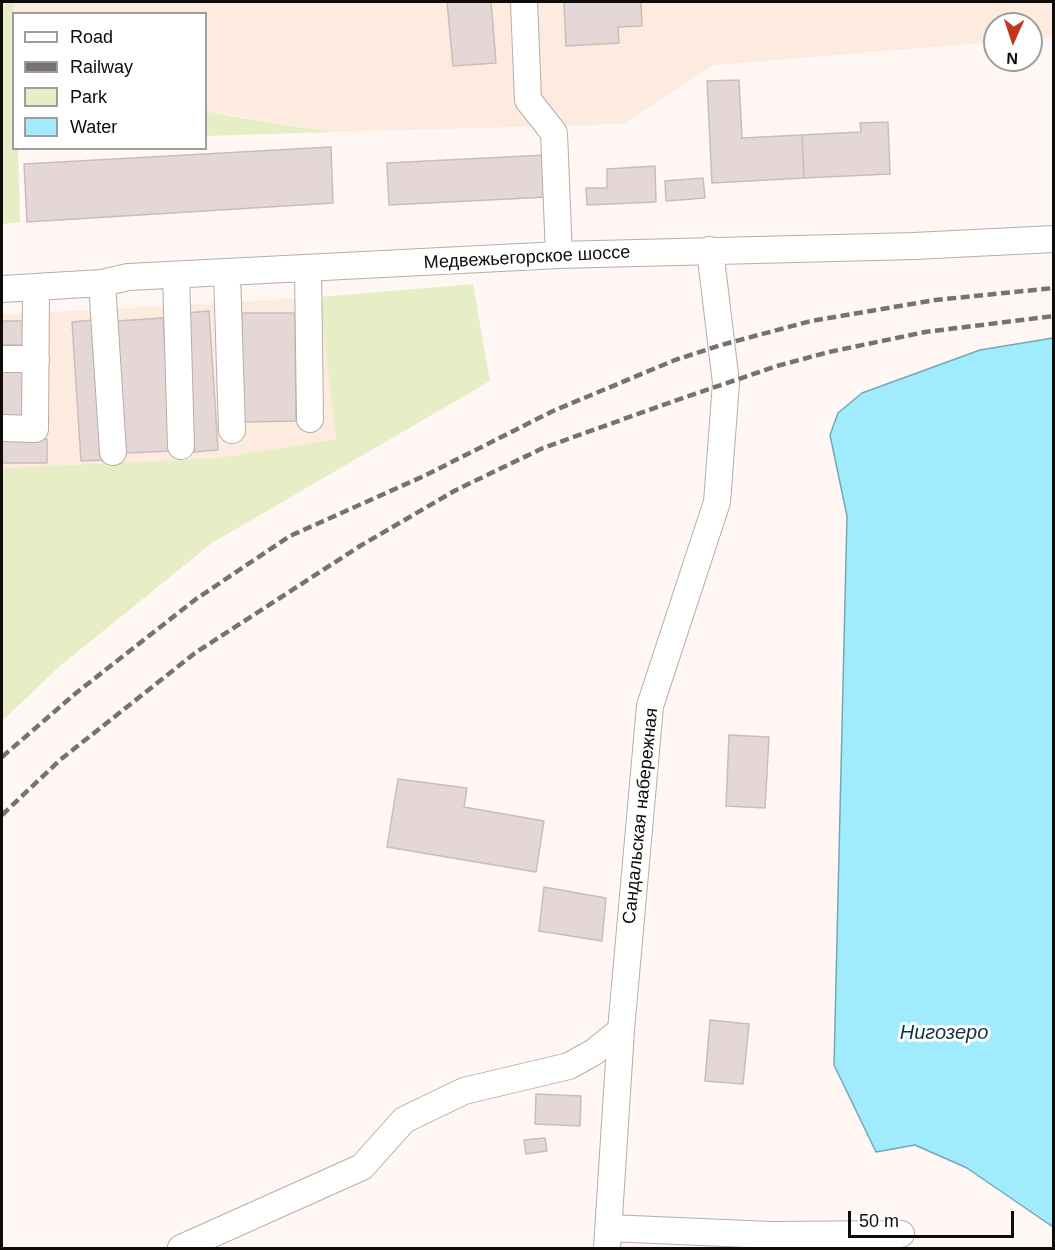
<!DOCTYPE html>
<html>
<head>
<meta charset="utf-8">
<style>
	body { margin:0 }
	#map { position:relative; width:1055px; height:1250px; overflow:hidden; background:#fef7f3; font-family:Arial,sans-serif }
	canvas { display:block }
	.frame { position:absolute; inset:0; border:3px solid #0e0b09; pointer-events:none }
	.legend { position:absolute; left:12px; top:12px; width:195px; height:138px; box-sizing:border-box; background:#fff; border:2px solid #9f9d9d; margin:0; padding:8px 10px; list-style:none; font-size:18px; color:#0e0b09 }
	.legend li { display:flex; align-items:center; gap:12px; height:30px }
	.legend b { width:30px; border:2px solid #9f9d9d }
	.north { position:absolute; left:983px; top:12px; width:60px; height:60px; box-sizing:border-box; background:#fff; border:2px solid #9f9d9d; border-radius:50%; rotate:183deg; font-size:16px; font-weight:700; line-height:24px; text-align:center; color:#0e0b09 }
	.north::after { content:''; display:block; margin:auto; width:21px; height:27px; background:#c2371a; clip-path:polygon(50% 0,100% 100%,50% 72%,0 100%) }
	.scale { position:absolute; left:848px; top:1211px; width:166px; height:27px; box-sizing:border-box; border:3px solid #0e0b09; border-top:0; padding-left:8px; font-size:18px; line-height:21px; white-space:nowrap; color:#0e0b09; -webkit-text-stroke:4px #fff; paint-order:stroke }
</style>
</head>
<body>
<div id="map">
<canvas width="1055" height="1250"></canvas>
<div class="frame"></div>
<ul class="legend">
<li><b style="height:8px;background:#fff"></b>Road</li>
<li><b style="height:8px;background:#77726f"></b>Railway</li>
<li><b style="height:16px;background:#e7eec5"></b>Park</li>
<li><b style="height:16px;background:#a0ebfd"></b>Water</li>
</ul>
<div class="north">N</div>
<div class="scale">50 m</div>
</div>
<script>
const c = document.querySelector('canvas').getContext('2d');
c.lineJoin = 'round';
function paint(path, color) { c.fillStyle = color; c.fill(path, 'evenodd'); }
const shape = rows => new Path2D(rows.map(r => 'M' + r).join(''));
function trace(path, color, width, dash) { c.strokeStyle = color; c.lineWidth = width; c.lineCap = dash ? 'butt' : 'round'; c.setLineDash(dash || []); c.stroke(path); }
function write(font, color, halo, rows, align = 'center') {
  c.font = font + ' Arial,sans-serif'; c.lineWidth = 6; c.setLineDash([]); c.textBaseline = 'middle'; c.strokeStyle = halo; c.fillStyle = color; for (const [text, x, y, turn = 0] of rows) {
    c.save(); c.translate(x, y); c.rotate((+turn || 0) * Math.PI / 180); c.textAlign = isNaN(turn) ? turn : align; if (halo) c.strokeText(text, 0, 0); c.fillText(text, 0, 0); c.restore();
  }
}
paint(shape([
	[14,2,1053,2,1054,37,1031,39,1031,24,995,24,995,42,714,65,623,124,333,132,206,111,206,14,15,13],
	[319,297,336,439,218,458,2,468,2,315]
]), '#fdebe0');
paint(shape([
	[2,2,14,2,14,148,18,149,20,222,2,224],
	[206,111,229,116,333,132,206,136],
	[473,284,490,381,212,543,61,665,2,721,2,468,218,458,336,439,319,297]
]), '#e7eec5');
const water = shape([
	[1053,338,1054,338,1053,1227,967,1168,915,1145,876,1152,834,1065,847,516,830,435,838,413,862,393,980,350,1053,338]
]);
paint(water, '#a0ebfd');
trace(water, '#74a8b4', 1.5);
const building = shape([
	[447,2,491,2,496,63,453,66,447,2],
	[564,2,641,2,642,26,618,27,619,43,566,46,564,2],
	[739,80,742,138,802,135,804,178,712,183,707,81,739,80],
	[888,122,890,174,804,178,802,135,861,132,860,123,888,122],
	[331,147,333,203,27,222,24,164,331,147],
	[546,155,548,197,389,205,387,163,546,155],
	[655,166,656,202,587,205,586,188,607,188,607,169,655,166],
	[703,178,705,198,666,201,665,181,703,178],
	[209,311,218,450,194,452,185,313,209,311],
	[242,313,295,313,296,421,243,422,242,313],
	[163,318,171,451,125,453,117,321,163,318],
	[93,320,103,460,81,461,72,322,93,320],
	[2,321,23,321,23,345,2,345,2,321],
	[2,372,25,372,25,419,2,419,2,372],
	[2,439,47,439,47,463,2,463,2,439],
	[729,735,769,737,765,808,726,806,729,735],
	[398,779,467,788,464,807,544,821,536,872,387,847,398,779],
	[544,887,606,898,602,941,539,931,544,887],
	[710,1020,749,1024,743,1084,705,1081,710,1020],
	[536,1094,581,1096,580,1126,535,1124,536,1094],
	[545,1138,547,1151,526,1154,524,1140,545,1138]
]);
paint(building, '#e4d7d5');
trace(building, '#c9bdbb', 1.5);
const minor = shape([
	[524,2,528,100,554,133,559,255],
	[308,269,310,419],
	[227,274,232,430],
	[176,275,181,446],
	[102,283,113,452],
	[2,289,102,283,128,277,559,255,914,246,1054,239],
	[2,359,36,359],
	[2,428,35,429,36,287],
	[609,1228,771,1235,778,1248],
	[771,1235,901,1234],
	[181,1248,362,1167,404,1120,464,1091,569,1066,594,1052,621,1030],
	[607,1248,621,1030,650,706,717,502,726,383,710,250]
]);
trace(minor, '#b7ada7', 28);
trace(minor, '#fff', 26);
trace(shape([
	[2,757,76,693,196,599,290,536,424,476,553,411,675,360,721,345,811,321,935,300,1054,288],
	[2,815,60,760,195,653,360,546,456,490,543,448,674,401,777,366,829,352,925,332,1054,316]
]), '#77726f', 4.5, [9, 4.5]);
write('18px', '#0e0b09', '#fff', [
	["Медвежьегорское шоссе",527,258,-3],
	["Сандальская набережная",641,816,-84]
]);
write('italic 20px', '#0f333b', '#fff', [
	["Нигозеро",944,1033]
]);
</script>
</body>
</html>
